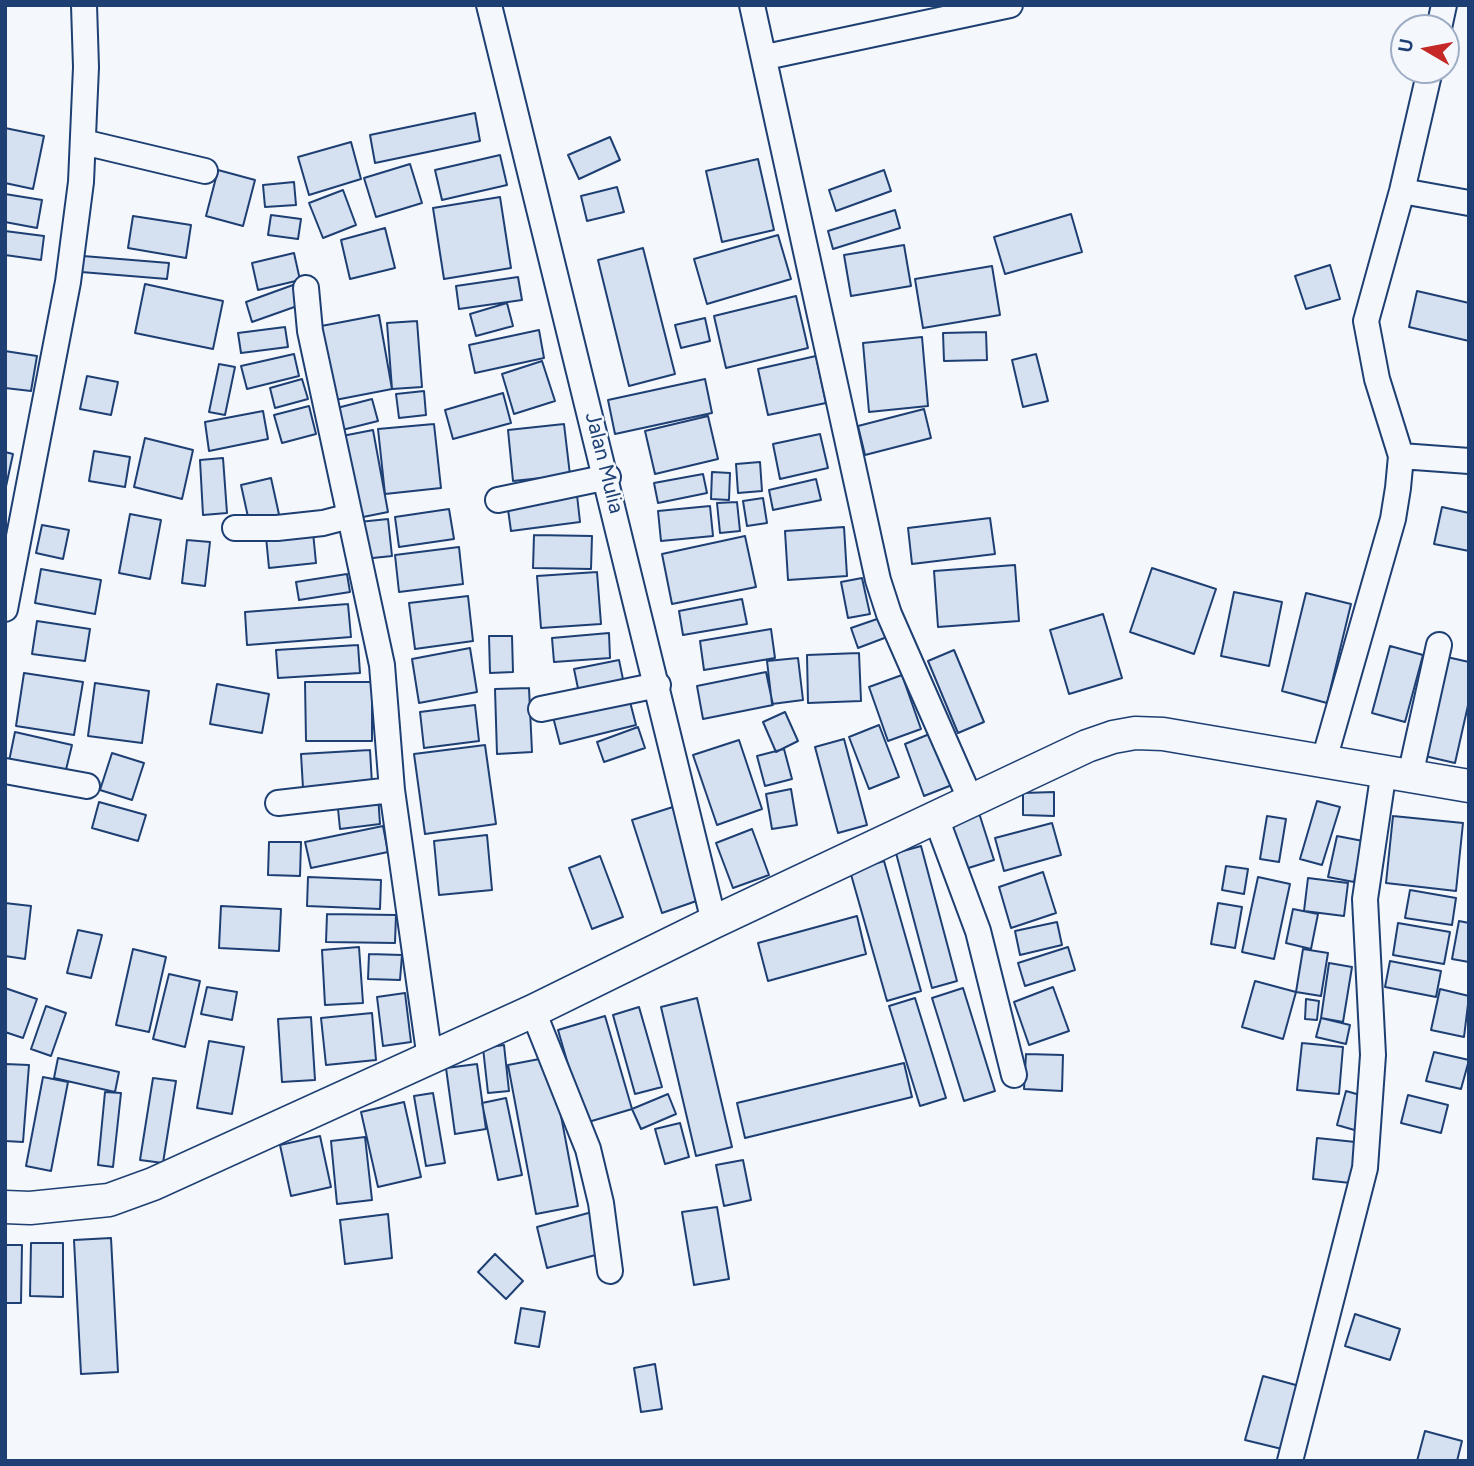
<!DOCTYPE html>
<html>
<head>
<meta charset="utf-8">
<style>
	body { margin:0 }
	#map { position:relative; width:1474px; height:1466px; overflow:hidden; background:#f4f7fb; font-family:Figtree,sans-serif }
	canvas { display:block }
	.frame { position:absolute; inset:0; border:7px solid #1d3f73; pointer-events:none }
	.north { position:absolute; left:1390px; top:14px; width:70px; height:70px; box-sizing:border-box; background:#f4f7fb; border:2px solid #9eadc5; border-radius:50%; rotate:280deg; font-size:19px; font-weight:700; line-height:28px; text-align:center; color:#1d3f73 }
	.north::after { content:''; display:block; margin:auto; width:24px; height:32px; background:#c62828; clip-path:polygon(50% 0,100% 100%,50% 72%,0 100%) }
</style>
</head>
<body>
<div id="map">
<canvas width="1474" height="1466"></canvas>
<div class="frame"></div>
<div class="north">U</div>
</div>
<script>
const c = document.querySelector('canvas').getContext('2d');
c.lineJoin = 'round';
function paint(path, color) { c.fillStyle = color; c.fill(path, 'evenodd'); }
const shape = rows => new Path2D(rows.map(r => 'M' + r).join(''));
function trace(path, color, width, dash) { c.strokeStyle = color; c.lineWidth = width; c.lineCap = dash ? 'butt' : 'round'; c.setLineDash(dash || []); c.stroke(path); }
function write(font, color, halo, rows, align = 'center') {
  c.font = font + ' Figtree,sans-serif'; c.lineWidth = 5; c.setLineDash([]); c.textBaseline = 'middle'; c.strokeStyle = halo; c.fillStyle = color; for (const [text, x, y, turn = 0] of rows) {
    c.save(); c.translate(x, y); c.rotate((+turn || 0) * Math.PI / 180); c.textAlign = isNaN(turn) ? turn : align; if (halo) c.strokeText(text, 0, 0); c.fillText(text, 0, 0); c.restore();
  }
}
const building = shape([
	[475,113,480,141,375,163,370,135,475,113],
	[5,128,44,136,33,189,5,183,5,128],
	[610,137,620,160,579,179,568,155,610,137],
	[351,142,361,179,309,195,298,157,351,142],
	[500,155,507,185,442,200,435,170,500,155],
	[758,159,774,230,722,242,706,171,758,159],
	[410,164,422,203,376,217,364,178,410,164],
	[218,170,255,180,243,226,206,216,218,170],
	[884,170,891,191,836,211,829,190,884,170],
	[294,182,296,205,265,207,263,185,294,182],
	[617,187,624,212,587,221,581,196,617,187],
	[343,190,356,225,323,238,309,203,343,190],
	[5,194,42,200,37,228,5,222,5,194],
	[500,197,511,268,444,279,433,208,500,197],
	[895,210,900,228,833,249,828,231,895,210],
	[1071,214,1082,252,1005,274,994,237,1071,214],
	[271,215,301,219,298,239,268,235,271,215],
	[133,216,191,225,186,258,128,248,133,216],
	[385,228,395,268,350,279,341,240,385,228],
	[5,231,44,236,41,260,5,255,5,231],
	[778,235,791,279,707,304,694,259,778,235],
	[904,245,911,286,851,296,844,255,904,245],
	[643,248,675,374,629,386,598,260,643,248],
	[294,253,300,280,258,290,252,263,294,253],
	[83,256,169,263,167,279,81,272,83,256],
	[1330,265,1340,299,1306,309,1295,276,1330,265],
	[992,266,1000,315,923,328,915,279,992,266],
	[518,277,522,300,459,309,456,286,518,277],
	[145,284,223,301,213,349,135,333,145,284],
	[293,285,300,305,252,322,246,302,293,285],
	[1417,291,1469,303,1469,341,1409,327,1417,291],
	[796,296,808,348,726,368,714,316,796,296],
	[507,303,513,326,476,336,470,314,507,303],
	[379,315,392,389,330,401,316,327,379,315],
	[705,318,710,341,681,348,675,325,705,318],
	[417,321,422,387,392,389,387,323,417,321],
	[285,327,288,347,241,353,238,333,285,327],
	[539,330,544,358,475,373,469,345,539,330],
	[986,332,987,360,944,361,943,333,986,332],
	[922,337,928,406,869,412,863,343,922,337],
	[5,351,37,356,31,391,5,388,5,351],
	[294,354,299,376,247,389,241,366,294,354],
	[1036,354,1048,401,1023,407,1012,360,1036,354],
	[816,356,826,403,768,415,758,369,816,356],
	[542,361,555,401,514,414,502,374,542,361],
	[219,364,235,367,225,415,209,412,219,364],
	[87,376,118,382,111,415,80,409,87,376],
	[302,379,308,399,275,408,270,388,302,379],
	[705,379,712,413,615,434,608,400,705,379],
	[424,391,426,415,399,418,396,394,424,391],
	[503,393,511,423,453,439,445,410,503,393],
	[372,399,378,421,342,430,337,408,372,399],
	[309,406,316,434,282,443,274,415,309,406],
	[924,409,931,438,865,455,858,426,924,409],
	[263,411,268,439,209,451,205,422,263,411],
	[708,416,718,459,655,474,645,431,708,416],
	[434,424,441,488,385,494,378,429,434,424],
	[564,424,570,475,513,481,508,430,564,424],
	[373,430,388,512,353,519,337,437,373,430],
	[820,434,828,468,780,479,773,444,820,434],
	[145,438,193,450,182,499,134,487,145,438],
	[94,451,130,457,125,487,89,481,94,451],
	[5,452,13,454,5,491,5,452],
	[223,458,227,513,203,515,200,460,223,458],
	[760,462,762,491,738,493,736,464,760,462],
	[712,472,730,473,729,500,711,499,712,472],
	[703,474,707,493,658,503,654,483,703,474],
	[271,478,280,519,250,526,241,485,271,478],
	[816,479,821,500,773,510,769,490,816,479],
	[577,495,580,522,511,531,507,502,577,495],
	[763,498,767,523,747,526,743,501,763,498],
	[737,502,740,531,720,533,717,503,737,502],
	[710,506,713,536,661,541,658,511,710,506],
	[1442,507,1469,513,1469,551,1434,544,1442,507],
	[449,509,454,539,399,547,395,517,449,509],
	[130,514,161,520,150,579,119,573,130,514],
	[990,518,995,554,912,564,908,528,990,518],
	[388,519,392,556,363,559,359,522,388,519],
	[42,525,69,530,63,559,36,553,42,525],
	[844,527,847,576,788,580,785,531,844,527],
	[313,532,316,563,269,568,266,537,313,532],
	[534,535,592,536,591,569,533,568,534,535],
	[745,536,756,587,672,604,662,554,745,536],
	[187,540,210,542,205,586,182,583,187,540],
	[459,547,463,584,399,592,395,555,459,547],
	[1015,565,1019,621,938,627,934,571,1015,565],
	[1152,568,1216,589,1194,654,1130,632,1152,568],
	[41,569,101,580,95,614,35,603,41,569],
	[597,572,601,624,541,628,537,576,597,572],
	[347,574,350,592,299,600,296,582,347,574],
	[862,578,870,614,848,618,841,582,862,578],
	[1234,592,1282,602,1269,666,1221,656,1234,592],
	[1306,593,1351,604,1327,703,1282,691,1306,593],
	[468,596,473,641,415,649,409,603,468,596],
	[742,599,747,624,683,635,679,611,742,599],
	[348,604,351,637,247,645,245,612,348,604],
	[1103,614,1122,678,1069,694,1050,630,1103,614],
	[880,618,887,637,858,648,851,628,880,618],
	[37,621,90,629,85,661,32,654,37,621],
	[771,629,775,658,704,670,700,641,771,629],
	[609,633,610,658,554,662,552,638,609,633],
	[489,636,512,636,513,672,490,673,489,636],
	[358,645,360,673,278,678,276,650,358,645],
	[1390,646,1423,655,1405,722,1372,713,1390,646],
	[470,648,477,692,419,703,412,659,470,648],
	[954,650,984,722,958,733,928,661,954,650],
	[859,653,861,701,808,703,807,655,859,653],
	[1438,655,1469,662,1469,701,1455,763,1416,754,1438,655],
	[798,658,803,700,772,704,767,661,798,658],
	[619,660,625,689,580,698,574,669,619,660],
	[766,672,773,705,703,719,697,686,766,672],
	[24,673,83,682,74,735,16,726,24,673],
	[902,675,921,729,888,741,869,687,902,675],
	[305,682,372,682,372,741,306,741,305,682],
	[95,683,149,691,142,743,88,736,95,683],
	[217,684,269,694,262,733,210,724,217,684],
	[529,688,532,752,497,754,495,689,529,688],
	[628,694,636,725,560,744,552,713,628,694],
	[475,705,479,741,424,748,420,712,475,705],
	[785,712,798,741,776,752,763,722,785,712],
	[879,725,899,777,869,789,849,737,879,725],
	[638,727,645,748,604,762,597,742,638,727],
	[15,732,72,745,64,778,8,766,15,732],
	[932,733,952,785,924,796,905,744,932,733],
	[844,739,867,825,838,833,815,747,844,739],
	[739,740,762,809,717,825,693,755,739,740],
	[485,745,496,824,425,834,414,754,485,745],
	[784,749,792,779,765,786,757,756,784,749],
	[370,750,372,784,303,788,301,754,370,750],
	[112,753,144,763,132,800,100,790,112,753],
	[791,789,797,825,772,829,766,794,791,789],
	[1054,792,1054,816,1023,815,1023,793,1054,792],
	[378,795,380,824,340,829,337,799,378,795],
	[1317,801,1340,807,1322,865,1300,859,1317,801],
	[99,802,146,815,138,841,92,828,99,802],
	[676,806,705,898,662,913,632,820,676,806],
	[979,813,994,860,962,870,947,823,979,813],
	[1267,816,1286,819,1279,862,1260,859,1267,816],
	[1393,816,1463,823,1456,891,1386,883,1393,816],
	[1052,823,1061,855,1004,871,995,838,1052,823],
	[383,826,388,852,311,868,305,842,383,826],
	[752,829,769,875,733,888,716,843,752,829],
	[487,835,492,890,439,895,434,841,487,835],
	[1337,836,1363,841,1354,882,1328,877,1337,836],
	[269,842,301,842,300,876,268,875,269,842],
	[921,846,957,981,932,988,896,853,921,846],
	[600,856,623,917,592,929,569,868,600,856],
	[884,861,921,991,887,1001,850,871,884,861],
	[1226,866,1248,869,1244,894,1222,890,1226,866],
	[1043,872,1056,913,1011,928,999,887,1043,872],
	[308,877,381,880,380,909,307,906,308,877],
	[1258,877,1290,884,1274,959,1242,952,1258,877],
	[1308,878,1348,883,1344,916,1304,911,1308,878],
	[1410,890,1456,898,1452,925,1405,918,1410,890],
	[5,903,31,906,25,959,5,956,5,903],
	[1218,903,1242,907,1235,948,1211,944,1218,903],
	[221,906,281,909,279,951,219,948,221,906],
	[1293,909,1318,914,1311,949,1286,943,1293,909],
	[327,914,396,915,395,943,326,942,327,914],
	[857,916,866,954,768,981,758,943,857,916],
	[1459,921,1469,923,1469,962,1452,959,1459,921],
	[1057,922,1062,945,1020,955,1015,931,1057,922],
	[1398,923,1450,932,1444,964,1393,955,1398,923],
	[78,930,102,935,91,978,67,973,78,930],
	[359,947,363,1003,325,1005,322,950,359,947],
	[1068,947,1075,970,1025,986,1018,963,1068,947],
	[133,949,166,957,149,1032,116,1025,133,949],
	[1303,949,1328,953,1321,996,1296,992,1303,949],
	[369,954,402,955,400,980,368,979,369,954],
	[1390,961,1441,971,1436,997,1385,987,1390,961],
	[1329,963,1352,967,1343,1022,1321,1018,1329,963],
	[169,974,200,981,185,1047,153,1039,169,974],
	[1255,981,1296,992,1283,1039,1242,1027,1255,981],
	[207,987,237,992,232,1020,201,1014,207,987],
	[1053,987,1069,1031,1029,1045,1014,1002,1053,987],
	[5,988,37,999,23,1038,5,1032,5,988],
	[963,988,995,1091,964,1101,932,998,963,988],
	[1440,989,1469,996,1464,1037,1431,1030,1440,989],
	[405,993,411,1042,383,1046,377,997,405,993],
	[697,998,732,1147,696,1156,661,1007,697,998],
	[915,998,946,1098,920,1106,889,1006,915,998],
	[1306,999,1319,1001,1317,1020,1305,1019,1306,999],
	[46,1006,66,1013,51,1056,31,1049,46,1006],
	[639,1007,662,1087,635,1094,613,1015,639,1007],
	[372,1013,376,1060,326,1065,321,1018,372,1013],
	[605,1016,632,1109,585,1123,558,1030,605,1016],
	[311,1017,315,1080,282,1082,278,1019,311,1017],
	[1321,1018,1350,1025,1346,1044,1316,1037,1321,1018],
	[209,1041,244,1047,232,1114,197,1108,209,1041],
	[1302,1043,1343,1047,1339,1094,1297,1090,1302,1043],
	[504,1045,509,1091,488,1093,483,1048,504,1045],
	[1434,1052,1469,1060,1461,1089,1426,1081,1434,1052],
	[1026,1054,1063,1055,1062,1091,1024,1089,1026,1054],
	[550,1057,578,1206,536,1214,508,1065,550,1057],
	[58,1058,119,1072,115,1092,54,1078,58,1058],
	[904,1063,912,1097,745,1138,737,1103,904,1063],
	[5,1064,29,1065,23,1142,5,1141,5,1064],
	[477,1064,486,1129,455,1134,446,1068,477,1064],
	[43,1077,68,1082,51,1171,26,1166,43,1077],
	[153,1078,176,1081,163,1163,140,1160,153,1078],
	[1346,1091,1367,1097,1358,1131,1337,1125,1346,1091],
	[105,1092,121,1093,113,1167,98,1165,105,1092],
	[433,1093,445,1163,426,1166,414,1096,433,1093],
	[668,1094,676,1114,641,1129,632,1109,668,1094],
	[1408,1095,1448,1105,1441,1133,1401,1123,1408,1095],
	[506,1098,522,1175,498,1180,482,1103,506,1098],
	[404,1102,421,1177,378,1187,361,1112,404,1102],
	[680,1123,689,1157,665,1164,655,1129,680,1123],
	[320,1136,331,1187,291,1196,280,1145,320,1136],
	[365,1137,372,1200,337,1204,331,1141,365,1137],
	[1317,1138,1365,1143,1360,1184,1313,1179,1317,1138],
	[743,1160,751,1200,724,1206,716,1165,743,1160],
	[717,1207,729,1279,694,1285,682,1212,717,1207],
	[592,1212,603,1253,547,1268,537,1227,592,1212],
	[388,1214,392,1258,345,1264,340,1220,388,1214],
	[111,1238,118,1372,81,1374,74,1240,111,1238],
	[31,1243,63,1243,63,1297,30,1296,31,1243],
	[5,1245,22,1245,21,1303,5,1303,5,1245],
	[495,1254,523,1281,506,1299,478,1272,495,1254],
	[521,1308,545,1312,539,1347,515,1343,521,1308],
	[1355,1314,1400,1329,1390,1360,1345,1346,1355,1314],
	[655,1364,662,1409,641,1412,634,1368,655,1364],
	[1263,1376,1303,1387,1286,1450,1245,1440,1263,1376],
	[1425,1431,1462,1441,1457,1461,1417,1461,1425,1431]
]);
paint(building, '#d5e0f0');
trace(building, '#1d3f73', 2);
const minor = shape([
	[489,5,714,922],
	[752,5,878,580,889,614,972,803],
	[1439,28,1444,5],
	[766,57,1010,5],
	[83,142,205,171],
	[1402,191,1469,203],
	[306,288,310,331,382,665,392,790,430,1059],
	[1401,456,1469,461],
	[498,500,608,477],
	[235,528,277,528,323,523,350,516],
	[5,609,68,282,81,182,86,67,84,5],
	[541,709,658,685],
	[1324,760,1393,519,1398,488,1401,456,1377,379,1366,321,1402,191,1430,70],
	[5,771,87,786],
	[1410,776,1439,645],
	[278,803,392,790],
	[936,818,978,931,1014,1075],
	[533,1011,588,1149,601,1203,610,1271],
	[1290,1461,1365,1168,1373,1055,1365,899,1384,770]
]);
const major = shape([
	[5,1207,30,1208,109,1200,153,1184,533,1011,714,922,1087,746,1113,737,1135,733,1163,734,1469,786]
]);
trace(minor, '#1d3f73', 28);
trace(major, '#1d3f73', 35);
trace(minor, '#f4f7fb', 24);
trace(major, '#f4f7fb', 32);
write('21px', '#1d3f73', '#f4f7fb', [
	["Jalan Mulia",604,463,76]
]);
</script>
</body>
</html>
